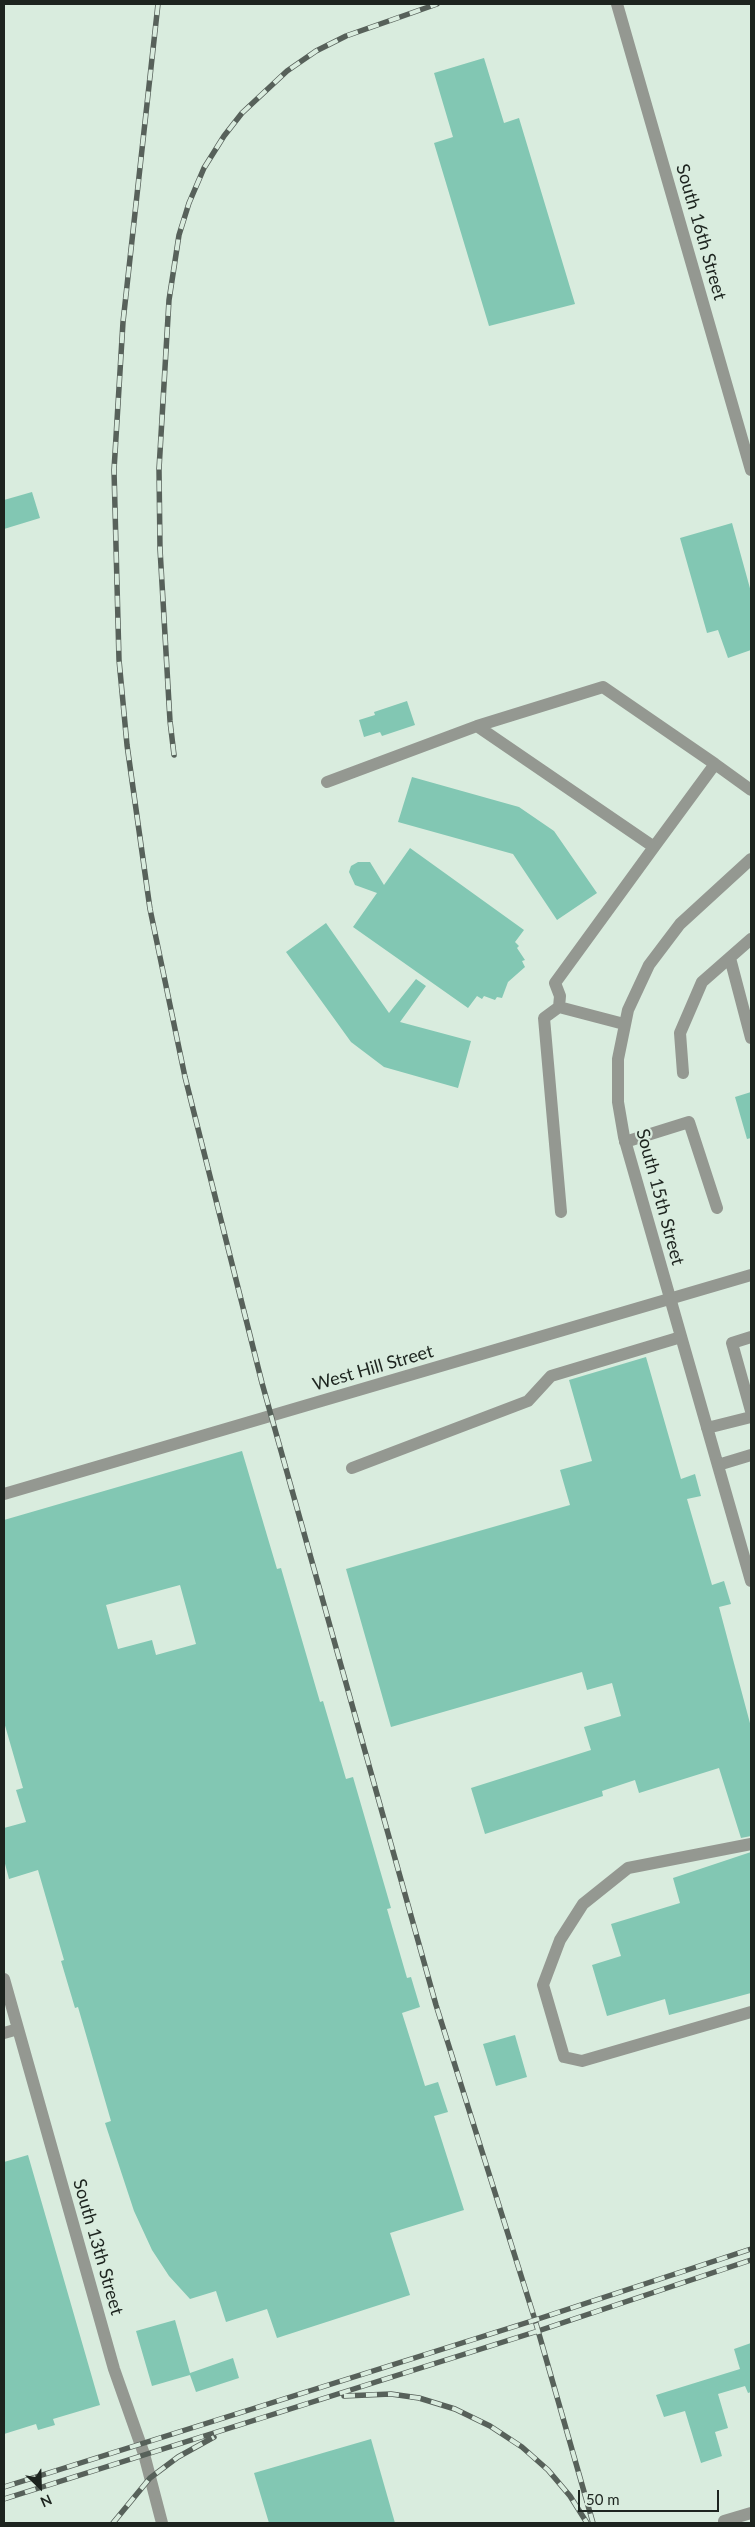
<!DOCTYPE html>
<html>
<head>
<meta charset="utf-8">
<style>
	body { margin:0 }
	#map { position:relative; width:755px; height:2527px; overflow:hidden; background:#d9ecde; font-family:Lato,sans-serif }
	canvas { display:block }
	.frame { position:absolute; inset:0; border:5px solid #1d241f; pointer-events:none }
	.north { position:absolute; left:15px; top:2462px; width:50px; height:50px; -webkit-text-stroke:4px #d9ecde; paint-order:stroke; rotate:156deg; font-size:14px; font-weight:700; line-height:20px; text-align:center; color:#1d241f }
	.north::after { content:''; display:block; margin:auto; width:18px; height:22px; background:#1d241f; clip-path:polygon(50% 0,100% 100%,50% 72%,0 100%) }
	.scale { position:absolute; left:578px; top:2490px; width:141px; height:22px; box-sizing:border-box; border:2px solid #1d241f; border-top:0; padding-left:6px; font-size:15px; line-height:18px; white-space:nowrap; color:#1d241f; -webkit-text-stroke:4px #d9ecde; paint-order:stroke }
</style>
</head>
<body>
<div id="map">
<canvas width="755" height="2527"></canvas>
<div class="frame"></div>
<div class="north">N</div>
<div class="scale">50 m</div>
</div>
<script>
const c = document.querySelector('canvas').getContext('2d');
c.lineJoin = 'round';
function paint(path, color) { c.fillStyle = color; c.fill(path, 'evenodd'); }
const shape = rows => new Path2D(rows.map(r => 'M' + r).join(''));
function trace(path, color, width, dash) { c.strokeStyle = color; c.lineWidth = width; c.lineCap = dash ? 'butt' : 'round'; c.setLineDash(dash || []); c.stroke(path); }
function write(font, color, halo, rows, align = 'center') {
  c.font = font + ' Lato,sans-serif'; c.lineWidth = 4.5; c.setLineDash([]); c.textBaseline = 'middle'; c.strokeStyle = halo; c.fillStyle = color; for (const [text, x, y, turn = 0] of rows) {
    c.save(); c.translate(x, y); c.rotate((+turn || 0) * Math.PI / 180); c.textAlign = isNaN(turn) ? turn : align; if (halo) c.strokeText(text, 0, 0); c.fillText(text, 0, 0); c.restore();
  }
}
paint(shape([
	[484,58,504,123,519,118,575,304,489,326,434,143,453,137,434,73],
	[32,492,40,518,4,529,4,500],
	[732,523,751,592,751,650,728,658,718,630,707,633,680,538],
	[407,701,415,725,382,736,380,732,364,737,359,720,375,715,374,712],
	[412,777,519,807,554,831,597,893,557,920,513,854,398,822],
	[410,848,524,930,515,942,519,946,517,948,525,960,522,961,525,967,508,982,502,998,497,997,495,1000,484,996,482,999,477,996,468,1008,353,927,377,893,355,885,349,872,351,866,358,862,370,862,384,885],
	[326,923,389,1013,416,979,426,986,400,1022,471,1041,458,1088,384,1067,351,1042,286,952],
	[751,1092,751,1138,747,1139,735,1097],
	[646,1357,681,1479,695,1474,701,1496,687,1499,712,1585,724,1581,731,1604,719,1607,751,1727,751,1836,741,1838,719,1768,639,1793,635,1780,602,1791,603,1796,485,1834,471,1788,591,1750,584,1727,621,1716,612,1683,587,1690,582,1672,391,1727,346,1569,570,1505,560,1470,592,1461,569,1380],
	[242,1451,277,1569,281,1568,320,1702,323,1701,346,1779,353,1777,391,1908,387,1909,407,1978,411,1977,420,2007,402,2013,425,2086,438,2082,448,2112,434,2116,464,2210,390,2233,410,2295,277,2338,267,2309,226,2322,216,2291,190,2299,169,2276,152,2250,134,2211,105,2123,111,2121,78,2007,75,2008,61,1961,64,1960,38,1870,9,1879,4,1860,4,1828,26,1822,16,1790,23,1788,4,1722,4,1520],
	[180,1585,196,1644,156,1655,152,1640,118,1649,106,1605],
	[751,1852,751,1993,669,2015,665,1999,607,2016,592,1965,621,1956,611,1924,680,1903,673,1878],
	[515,2035,527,2077,496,2086,483,2044],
	[28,2155,100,2405,53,2419,55,2425,38,2430,36,2424,4,2434,4,2162],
	[175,2320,190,2373,233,2358,239,2378,196,2392,190,2375,152,2386,136,2331],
	[751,2343,751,2392,748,2393,745,2386,718,2394,728,2428,715,2432,722,2456,701,2463,685,2411,664,2417,656,2395,740,2369,734,2349],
	[371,2439,395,2523,269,2523,254,2473]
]), '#82c7b3');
trace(shape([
	[617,4,751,470],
	[715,764,751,790],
	[327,782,477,726],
	[751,859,680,924,649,965,628,1010,618,1059,618,1102,624,1137,751,1581],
	[730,958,751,1038],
	[559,1007,544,1018,561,1212],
	[624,1024,559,1007,560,996,555,983,654,847,715,764,603,687,477,726,654,847],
	[683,1073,680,1033,702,982,751,939],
	[625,1142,689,1122,717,1208],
	[751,1337,732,1343,751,1411],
	[707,1428,751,1417],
	[718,1465,751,1455],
	[352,1468,528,1401,551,1376,681,1337],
	[4,1494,751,1275],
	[751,1844,628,1868,583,1904,560,1940,543,1985,564,2057,582,2061,751,2012],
	[4,1979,114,2369,144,2454,162,2523],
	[4,2033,18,2029],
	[724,2521,751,2513]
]), '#949891', 12);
const rail = shape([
	[158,4,123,322,114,470,119,660,127,745,150,909,185,1077,262,1383,436,2005,535,2320,593,2523],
	[174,755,170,721,160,549,159,469,169,300,179,235,189,203,204,168,224,136,242,113,287,71,316,51,346,36,437,4],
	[344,2396,391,2394,419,2398,455,2409,490,2426,522,2447,548,2470,570,2496,587,2523],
	[4,2487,535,2320,751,2249],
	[4,2499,538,2331,751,2260],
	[113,2523,150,2478,178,2457,214,2437]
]);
trace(rail, '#57615a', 5.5);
trace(rail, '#d9ecde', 4, [11]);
write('18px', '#1d241f', '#d9ecde', [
	["South 16th Street",701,232,74],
	["South 15th Street",660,1197,75],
	["West Hill Street",373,1368,-16],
	["South 13th Street",98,2247,74]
]);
</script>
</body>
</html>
